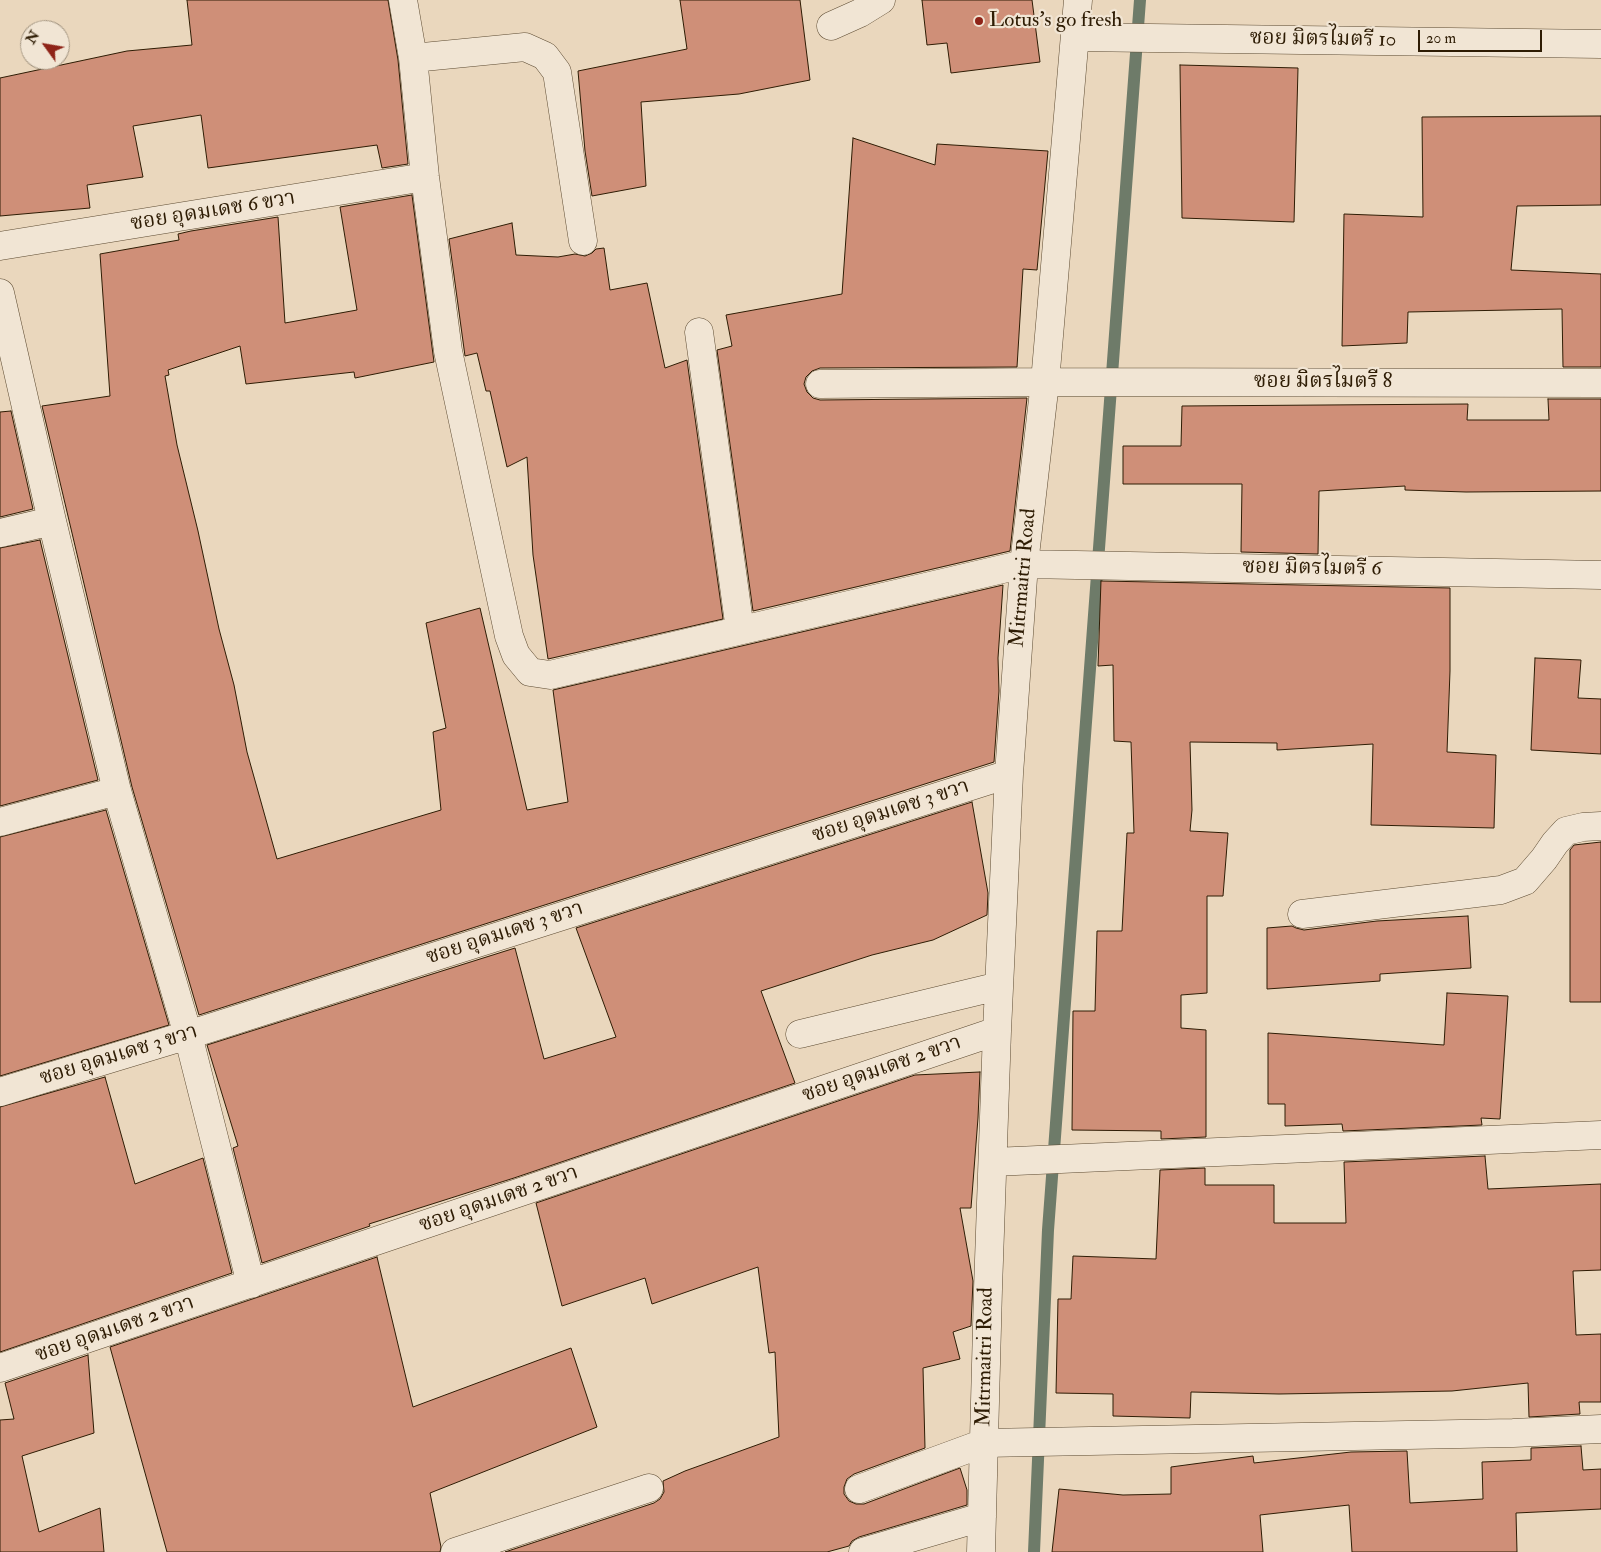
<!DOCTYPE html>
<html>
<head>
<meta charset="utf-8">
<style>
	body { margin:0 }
	#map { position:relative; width:1601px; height:1552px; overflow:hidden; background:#ead7bd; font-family:"IM FELL Double Pica",serif }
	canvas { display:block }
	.north { position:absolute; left:20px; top:20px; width:50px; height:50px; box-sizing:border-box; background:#f1e5d4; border:1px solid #a39581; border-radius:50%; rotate:302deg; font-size:14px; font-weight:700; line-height:20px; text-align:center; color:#2e1c04 }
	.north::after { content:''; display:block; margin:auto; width:18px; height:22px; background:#8f2418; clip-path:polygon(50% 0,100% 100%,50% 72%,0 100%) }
	.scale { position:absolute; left:1418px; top:30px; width:124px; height:22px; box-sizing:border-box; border:2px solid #2e1c04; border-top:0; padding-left:6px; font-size:15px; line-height:18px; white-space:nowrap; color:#2e1c04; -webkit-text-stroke:4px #f1e5d4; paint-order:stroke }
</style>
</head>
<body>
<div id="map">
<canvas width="1601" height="1552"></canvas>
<div class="north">N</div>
<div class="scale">20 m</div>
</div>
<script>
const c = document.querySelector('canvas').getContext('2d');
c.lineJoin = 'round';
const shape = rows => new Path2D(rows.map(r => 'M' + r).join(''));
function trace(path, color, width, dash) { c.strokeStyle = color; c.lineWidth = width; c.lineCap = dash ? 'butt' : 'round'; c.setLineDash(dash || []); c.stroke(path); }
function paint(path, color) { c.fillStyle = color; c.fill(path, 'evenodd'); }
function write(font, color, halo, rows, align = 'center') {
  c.font = font + ' "IM FELL Double Pica","Noto Serif Thai",serif'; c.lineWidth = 4.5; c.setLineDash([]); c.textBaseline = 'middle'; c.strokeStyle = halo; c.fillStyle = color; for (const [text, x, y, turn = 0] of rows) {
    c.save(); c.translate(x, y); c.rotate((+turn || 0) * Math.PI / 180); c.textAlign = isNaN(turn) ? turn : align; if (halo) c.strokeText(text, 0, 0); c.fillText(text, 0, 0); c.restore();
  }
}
trace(shape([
	[1034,1552,1048,1230,1140,0]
]), '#6e7b69', 12);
const building = shape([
	[187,0,388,0,398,60,408,164,382,168,377,145,208,168,201,115,133,126,143,177,87,185,90,208,0,216,0,78,127,51,192,45,187,0],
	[680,0,800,0,810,80,739,94,641,102,646,186,592,196,585,151,578,71,687,49,680,0],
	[922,0,1032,0,1040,62,951,73,947,43,927,45,922,0],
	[1180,65,1298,68,1294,222,1182,218,1180,65],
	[1601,116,1601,205,1517,206,1511,270,1601,274,1601,367,1563,367,1562,309,1408,312,1407,343,1342,346,1344,214,1423,217,1422,117,1601,116],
	[853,138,935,165,937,144,1048,151,1037,270,1023,269,1017,367,820,368,812,371,806,377,804,384,807,392,813,398,820,400,1027,398,1010,551,753,611,717,350,732,346,726,315,842,294,853,138],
	[412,195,434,362,355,378,354,372,246,384,240,346,168,370,169,375,165,376,177,445,198,531,219,629,234,685,247,752,277,859,441,810,433,732,446,728,426,623,480,608,527,810,568,802,553,690,1003,585,998,658,999,691,994,762,199,1015,132,787,42,406,110,396,100,254,179,240,178,234,191,231,278,217,285,323,357,310,340,207,412,195],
	[512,223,516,255,558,257,575,254,585,256,592,253,596,249,604,248,610,290,647,283,665,368,687,360,723,619,548,659,533,555,527,457,507,467,490,391,486,391,477,353,465,356,449,239,512,223],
	[1548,399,1601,399,1601,491,1466,492,1405,490,1405,486,1319,491,1318,554,1241,552,1242,484,1123,484,1123,446,1181,446,1182,406,1468,404,1467,420,1549,420,1548,399],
	[11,411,33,509,0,517,0,412,11,411],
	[40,540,98,780,0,806,0,548,40,540],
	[1101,581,1450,588,1450,671,1447,752,1496,755,1494,828,1371,825,1373,744,1277,750,1277,743,1190,742,1192,810,1190,831,1228,833,1223,896,1207,896,1207,993,1181,995,1181,1028,1206,1030,1206,1137,1161,1139,1161,1131,1072,1130,1073,1011,1095,1011,1097,931,1122,931,1127,833,1134,833,1131,742,1114,741,1113,665,1098,666,1101,581],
	[1535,658,1581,660,1578,698,1601,699,1601,754,1531,750,1535,658],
	[972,802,988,893,987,915,933,940,872,955,761,991,795,1083,514,1178,369,1224,370,1226,262,1263,233,1148,238,1146,207,1045,515,948,544,1059,616,1037,576,928,972,802],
	[106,810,169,1025,0,1076,0,837,106,810],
	[1601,842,1601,1002,1570,1002,1570,850,1574,845,1601,842],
	[1468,916,1471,968,1380,974,1380,981,1267,989,1267,928,1292,926,1296,928,1304,930,1377,921,1468,916],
	[1447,993,1508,996,1500,1119,1481,1118,1482,1125,1343,1131,1342,1124,1285,1126,1285,1104,1268,1104,1268,1033,1444,1045,1447,993],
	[980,1072,978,1118,971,1208,960,1208,973,1281,971,1326,953,1332,960,1359,923,1368,925,1448,854,1474,847,1479,844,1487,844,1494,849,1501,856,1504,864,1504,960,1468,967,1490,967,1505,859,1537,852,1541,849,1546,827,1552,505,1552,654,1503,660,1499,664,1492,663,1481,685,1471,779,1437,775,1352,769,1353,758,1267,652,1304,645,1278,562,1306,536,1203,915,1075,980,1072],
	[105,1077,135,1184,203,1158,232,1273,0,1352,0,1107,105,1077],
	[1485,1156,1488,1189,1601,1184,1601,1270,1573,1271,1576,1335,1601,1334,1601,1402,1579,1402,1580,1414,1529,1417,1528,1383,1452,1391,1279,1394,1191,1392,1190,1418,1113,1416,1113,1394,1056,1393,1058,1299,1071,1299,1073,1256,1156,1259,1160,1170,1205,1168,1205,1185,1274,1185,1274,1223,1346,1223,1344,1162,1485,1156],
	[377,1257,413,1407,571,1348,597,1427,430,1493,441,1547,440,1552,167,1552,110,1347,377,1257],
	[88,1355,94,1433,22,1456,39,1532,100,1508,104,1552,0,1552,0,1420,14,1419,5,1383,88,1355],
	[1581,1446,1583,1470,1601,1469,1601,1509,1516,1513,1517,1552,1352,1552,1349,1505,1260,1515,1263,1552,1052,1552,1059,1489,1123,1495,1171,1494,1171,1467,1253,1456,1254,1463,1351,1452,1407,1451,1410,1503,1483,1499,1482,1462,1531,1460,1531,1448,1581,1446]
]);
paint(building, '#cf8f78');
trace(building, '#2e1c04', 1);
const minor = shape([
	[403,0,413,58,425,177,448,351,509,636,516,655,530,672,550,675,1024,564,1601,575],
	[831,26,860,13,881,0],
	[1075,37,1601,44],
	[413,58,525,47,545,56,557,72,583,241],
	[0,246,425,177],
	[0,293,52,521,117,791,188,1035,251,1284],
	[699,332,740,630],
	[820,384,1045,382,1601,383],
	[0,533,52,521],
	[0,822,117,791],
	[1302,914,1501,890,1525,881,1544,859,1555,843,1566,831,1583,827,1601,826],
	[800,1034,999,986],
	[0,1092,188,1035,1009,774],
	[993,1162,1601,1135],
	[0,1368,997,1031],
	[859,1489,984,1443,1513,1433,1601,1429],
	[455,1552,649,1488],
	[863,1552,982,1517],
	[981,1552,988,1289,997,1031,1009,774,1024,564,1045,382,1078,0]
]);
trace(minor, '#5d4b32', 29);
trace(minor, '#f1e5d4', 28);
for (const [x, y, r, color] of [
	[979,21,5,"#8f2418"]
]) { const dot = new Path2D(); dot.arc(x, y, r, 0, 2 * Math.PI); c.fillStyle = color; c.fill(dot); trace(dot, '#f1e5d4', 2); }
write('21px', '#2e1c04', '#f1e5d4', [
	["Lotus's go fresh",989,21]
], 'left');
write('21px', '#2e1c04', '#f1e5d4', [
	["ซอย มิตรไมตรี 10",1323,40,1],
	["ซอย อุดมเดช 6 ขวา",213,212,-9],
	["ซอย มิตรไมตรี 8",1323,382],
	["ซอย มิตรไมตรี 6",1312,569,1],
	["Mitrmaitri Road",1024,578,-85],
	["ซอย อุดมเดช 3 ขวา",891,812,-18],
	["ซอย อุดมเดช 3 ขวา",505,934,-18],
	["ซอย อุดมเดช 3 ขวา",119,1056,-17],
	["ซอย อุดมเดช 2 ขวา",882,1070,-19],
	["ซอย อุดมเดช 2 ขวา",499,1200,-19],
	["ซอย อุดมเดช 2 ขวา",115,1330,-19],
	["Mitrmaitri Road",986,1357,-89]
]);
</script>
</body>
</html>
